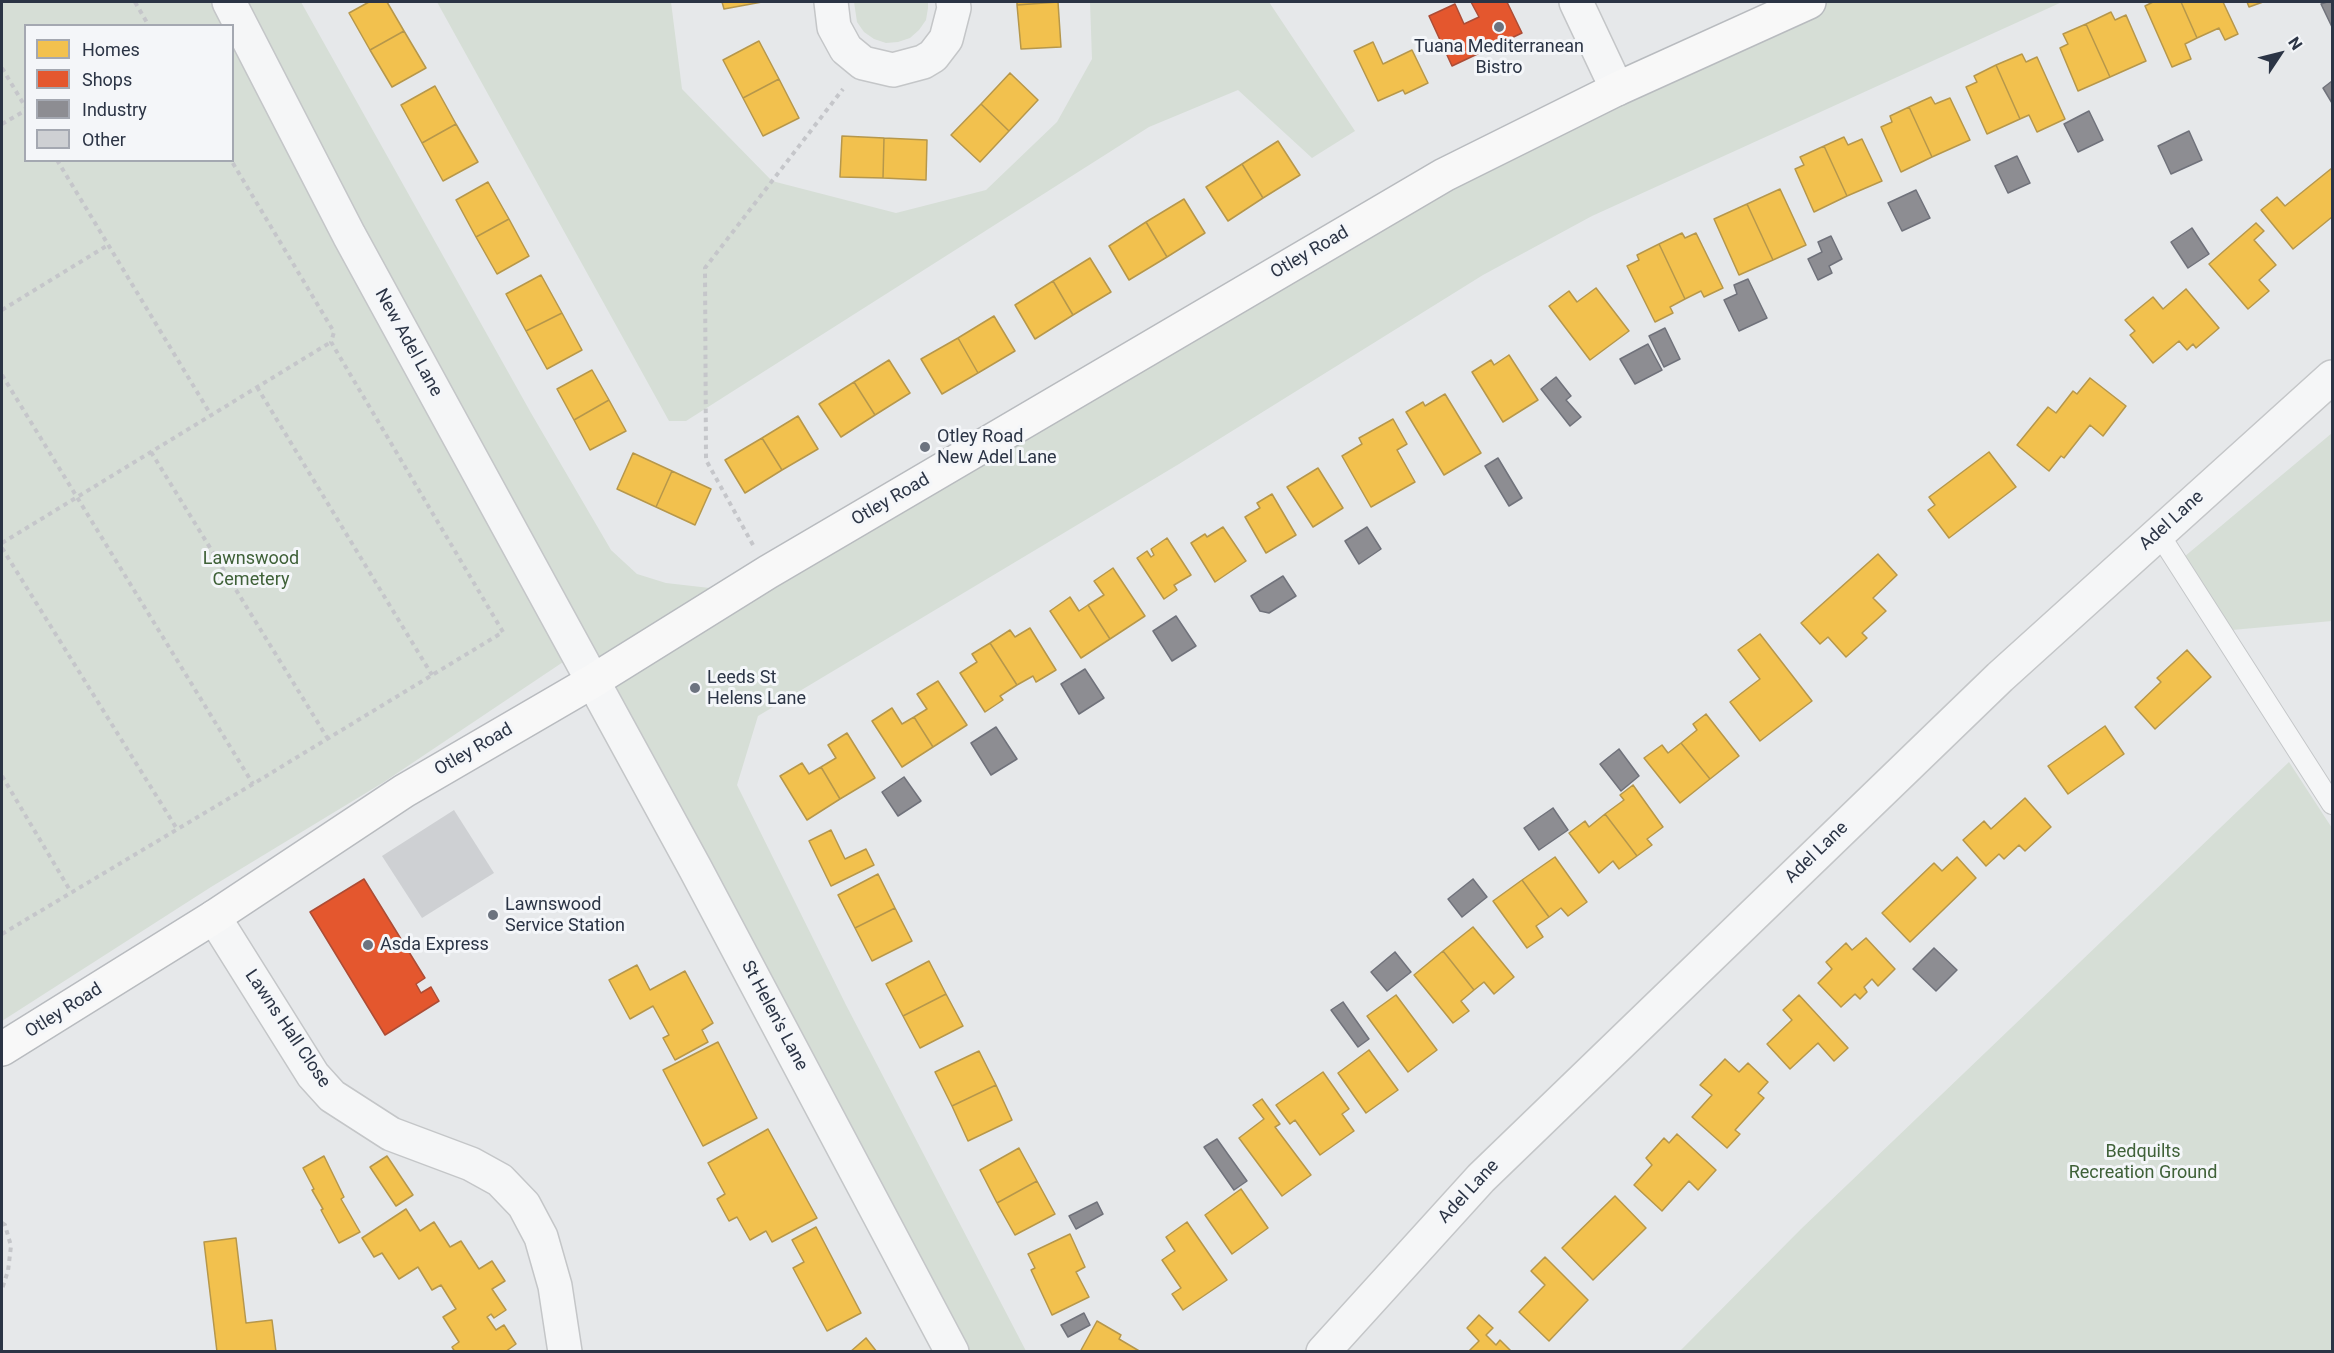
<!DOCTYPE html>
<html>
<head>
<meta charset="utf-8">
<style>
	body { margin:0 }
	#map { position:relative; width:2334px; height:1353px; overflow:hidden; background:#e6e8ea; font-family:Roboto,sans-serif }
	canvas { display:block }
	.frame { position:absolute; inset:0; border:3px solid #2b3445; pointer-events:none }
	.legend { position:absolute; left:24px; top:24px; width:210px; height:138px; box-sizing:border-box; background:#f4f6f9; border:2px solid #a4a8b1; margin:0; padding:8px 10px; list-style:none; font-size:18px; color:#2b3445 }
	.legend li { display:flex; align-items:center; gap:12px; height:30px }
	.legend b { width:30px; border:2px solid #a4a8b1 }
	.north { position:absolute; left:2250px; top:24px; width:60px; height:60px; -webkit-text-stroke:4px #f4f6f9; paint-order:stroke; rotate:55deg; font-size:16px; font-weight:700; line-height:24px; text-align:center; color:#2b3445 }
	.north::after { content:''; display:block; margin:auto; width:21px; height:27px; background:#2b3445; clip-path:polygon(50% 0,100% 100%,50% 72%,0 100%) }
</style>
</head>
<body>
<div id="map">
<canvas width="2334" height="1353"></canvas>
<div class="frame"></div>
<ul class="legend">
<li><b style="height:16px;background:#f2c14e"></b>Homes</li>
<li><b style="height:16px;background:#e4572e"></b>Shops</li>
<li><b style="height:16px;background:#8d8d92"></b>Industry</li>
<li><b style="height:16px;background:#ced0d3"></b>Other</li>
</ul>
<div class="north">N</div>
</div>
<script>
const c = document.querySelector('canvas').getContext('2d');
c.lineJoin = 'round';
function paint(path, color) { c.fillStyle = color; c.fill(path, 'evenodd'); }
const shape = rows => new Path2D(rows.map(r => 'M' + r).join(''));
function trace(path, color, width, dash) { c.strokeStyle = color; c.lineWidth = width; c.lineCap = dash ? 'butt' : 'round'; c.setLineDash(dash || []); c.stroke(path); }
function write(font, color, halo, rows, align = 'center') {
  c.font = font + ' Roboto,sans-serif'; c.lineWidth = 6; c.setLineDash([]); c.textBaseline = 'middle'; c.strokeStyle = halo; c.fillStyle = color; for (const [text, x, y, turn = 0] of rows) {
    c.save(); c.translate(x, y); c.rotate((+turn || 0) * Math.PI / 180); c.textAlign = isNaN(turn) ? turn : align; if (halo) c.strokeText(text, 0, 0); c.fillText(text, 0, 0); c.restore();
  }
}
paint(shape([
	[2,2,301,2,531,413,611,550,637,574,666,583,736,591,1444,175,1809,2,2062,2,1592,216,1483,275,1179,464,758,716,737,785,846,1005,1026,1351,952,1351,578,652,384,782,211,887,2,1021],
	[26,26,232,26,232,160,26,160],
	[437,2,671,2,682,89,772,181,896,213,986,190,1057,122,1092,59,1090,2,1269,2,1355,131,1312,158,1238,90,1149,127,686,421,669,421],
	[854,2,928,2,928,8,926,20,919,30,910,38,898,42,886,43,874,39,864,32,857,22],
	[2332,433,2332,621,2232,630,2184,557],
	[2289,762,2332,828,2332,1351,1680,1351,1801,1229]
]), '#d6ded6');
const homes = shape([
	[369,2,387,2,404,31,370,50,349,13,369,2],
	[722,2,762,2,724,9,722,2],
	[1017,2,1058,2,1017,5,1017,2],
	[1058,2,1061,47,1021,49,1017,5,1058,2],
	[2153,2,2181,2,2197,38,2185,44,2191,59,2172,67,2145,6,2153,2],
	[2181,2,2223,2,2238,34,2225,40,2219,28,2197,38,2181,2],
	[2247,2,2263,2,2249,7,2247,2],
	[2111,12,2115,20,2126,15,2146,61,2110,77,2086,24,2111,12],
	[2086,24,2110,77,2078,91,2060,48,2068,44,2063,34,2086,24],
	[404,31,426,68,392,87,370,50,404,31],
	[759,41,779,79,743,98,723,60,759,41],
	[1373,42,1383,64,1412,50,1428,83,1405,94,1403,90,1378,101,1354,51,1373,42],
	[2022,54,2026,62,2037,57,2065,119,2037,132,2029,115,2020,119,1996,65,2022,54],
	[1996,65,2020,119,1987,134,1966,87,1977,82,1974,76,1996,65],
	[1010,73,1038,100,1009,131,981,104,1010,73],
	[779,79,799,118,763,136,743,98,779,79],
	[435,86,456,124,422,143,401,105,435,86],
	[1931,97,1935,104,1950,98,1970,140,1932,157,1909,107,1931,97],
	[981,104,1009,131,980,162,951,135,981,104],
	[1909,107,1932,157,1901,172,1881,127,1892,122,1890,116,1909,107],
	[456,124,478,162,443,181,422,143,456,124],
	[842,136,884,138,883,178,840,177,842,136],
	[1844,137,1848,145,1862,139,1882,181,1847,196,1824,146,1844,137],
	[884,138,927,140,926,180,883,178,884,138],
	[1278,141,1300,175,1263,198,1242,164,1278,141],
	[1824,146,1847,196,1814,212,1795,169,1804,165,1800,157,1824,146],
	[1242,164,1263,198,1228,221,1206,187,1242,164],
	[2332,168,2332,217,2293,249,2261,210,2277,197,2285,206,2332,168],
	[488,182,509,219,476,237,456,200,488,182],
	[1780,189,1806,245,1773,260,1747,204,1780,189],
	[1184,199,1205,233,1167,257,1146,222,1184,199],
	[1747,204,1773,260,1739,275,1714,219,1747,204],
	[509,219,529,256,497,274,476,237,509,219],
	[1146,222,1167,257,1129,280,1109,246,1146,222],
	[2256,223,2264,231,2254,240,2276,265,2259,280,2269,291,2248,309,2209,264,2256,223],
	[1682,233,1685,238,1696,233,1723,288,1704,297,1701,291,1685,299,1659,244,1682,233],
	[1659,244,1685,299,1670,307,1673,313,1655,322,1627,266,1639,260,1637,255,1659,244],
	[1090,258,1111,292,1073,315,1053,281,1090,258],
	[541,275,562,313,526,331,506,294,541,275],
	[1053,281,1073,315,1035,339,1015,305,1053,281],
	[1596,288,1629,331,1590,360,1549,306,1569,291,1577,302,1596,288],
	[2186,289,2219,328,2196,348,2193,344,2187,350,2179,341,2153,363,2130,335,2135,331,2125,320,2153,297,2163,309,2186,289],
	[562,313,582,350,547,369,526,331,562,313],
	[994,316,1015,351,978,373,958,338,994,316],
	[958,338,978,373,942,394,921,359,958,338],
	[1509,355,1538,400,1503,422,1472,372,1491,360,1494,365,1509,355],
	[889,360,910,393,875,415,854,382,889,360],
	[592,370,609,400,574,420,557,389,592,370],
	[2090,378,2126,406,2103,436,2090,425,2064,458,2061,456,2049,471,2017,445,2048,407,2056,413,2073,391,2077,394,2090,378],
	[854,382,875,415,841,437,819,404,854,382],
	[1445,394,1481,453,1444,475,1406,412,1423,402,1425,406,1445,394],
	[609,400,626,431,590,450,574,420,609,400],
	[798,416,818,449,782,470,762,438,798,416],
	[1393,419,1407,444,1397,450,1415,482,1371,507,1342,456,1362,444,1359,438,1393,419],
	[762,438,782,470,745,493,725,460,762,438],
	[1989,452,2016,487,1949,538,1928,510,1935,505,1929,497,1989,452],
	[633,453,672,471,656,507,617,489,633,453],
	[1318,468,1343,508,1313,527,1287,487,1318,468],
	[672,471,711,489,695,525,656,507,672,471],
	[1272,494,1296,535,1266,553,1245,517,1260,508,1257,503,1272,494],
	[1223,527,1246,561,1215,582,1191,543,1205,534,1207,537,1223,527],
	[1167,538,1191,575,1174,585,1177,590,1164,599,1137,558,1147,551,1151,557,1154,555,1151,549,1167,538],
	[1878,554,1897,575,1873,598,1886,611,1862,633,1867,638,1846,657,1828,637,1820,644,1801,623,1878,554],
	[1113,568,1145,616,1110,639,1088,605,1104,595,1094,581,1113,568],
	[1070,597,1079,611,1088,605,1110,639,1081,658,1050,611,1070,597],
	[1030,628,1056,670,1036,682,1033,676,1017,685,990,643,1010,630,1015,637,1030,628],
	[1760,634,1812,701,1760,741,1730,702,1760,679,1738,650,1760,634],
	[990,643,1017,685,1000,696,1003,700,985,712,960,673,977,662,972,654,990,643],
	[2187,650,2211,677,2155,729,2135,707,2161,682,2157,678,2187,650],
	[938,681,967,725,933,747,914,717,927,709,917,694,938,681],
	[892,708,902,724,914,717,933,747,902,767,872,721,892,708],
	[1706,714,1739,756,1710,779,1681,743,1697,730,1693,724,1706,714],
	[2105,726,2124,754,2068,794,2048,766,2105,726],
	[847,733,875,778,840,799,821,767,836,758,828,745,847,733],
	[1681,743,1710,779,1680,803,1644,758,1662,745,1668,753,1681,743],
	[802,763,809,774,821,767,840,799,807,820,780,776,802,763],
	[1633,785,1663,827,1647,839,1652,845,1637,856,1605,814,1624,800,1620,795,1633,785],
	[2025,798,2051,827,2025,851,2019,845,2004,859,1999,854,1986,866,1963,840,1984,821,1991,829,2025,798],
	[1605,814,1637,856,1619,869,1613,861,1599,873,1569,833,1585,821,1589,827,1605,814],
	[831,830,845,859,866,849,874,865,831,886,809,841,831,830],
	[1555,857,1587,902,1568,916,1561,908,1549,917,1522,880,1555,857],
	[1957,857,1976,878,1910,942,1882,913,1934,863,1942,871,1957,857],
	[878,874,895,908,855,928,838,895,878,874],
	[1522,880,1549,917,1536,926,1543,937,1527,948,1493,901,1522,880],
	[895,908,912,941,872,961,855,928,895,908],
	[1473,927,1514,977,1494,994,1484,982,1474,990,1443,951,1473,927],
	[1866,938,1895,969,1878,986,1872,979,1864,987,1867,992,1860,999,1855,994,1841,1007,1818,983,1832,969,1826,962,1846,943,1852,950,1866,938],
	[1443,951,1474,990,1461,1001,1469,1011,1453,1023,1414,975,1443,951],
	[929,961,946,994,903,1016,886,984,929,961],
	[637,965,650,990,685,971,713,1023,702,1030,708,1042,675,1060,663,1038,669,1035,653,1006,630,1019,609,980,637,965],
	[946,994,963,1026,920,1048,903,1016,946,994],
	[1396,995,1437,1050,1408,1072,1367,1016,1396,995],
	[1799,995,1848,1048,1834,1061,1818,1043,1790,1069,1767,1044,1792,1020,1783,1010,1799,995],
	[718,1042,757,1118,703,1146,663,1070,718,1042],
	[1369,1050,1398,1090,1366,1113,1338,1073,1369,1050],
	[979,1051,996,1085,952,1106,935,1072,979,1051],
	[1725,1059,1739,1072,1748,1063,1768,1082,1758,1093,1764,1098,1735,1130,1740,1134,1727,1148,1692,1117,1712,1095,1700,1085,1725,1059],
	[1323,1072,1349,1109,1342,1114,1354,1131,1320,1155,1295,1120,1290,1124,1276,1105,1323,1072],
	[996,1085,1012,1120,968,1141,952,1106,996,1085],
	[1262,1099,1280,1124,1275,1127,1311,1175,1282,1196,1239,1138,1264,1119,1253,1105,1262,1099],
	[768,1129,817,1218,772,1242,766,1231,750,1240,737,1217,729,1221,717,1199,725,1194,708,1163,768,1129],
	[1677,1134,1716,1170,1698,1190,1689,1181,1662,1211,1634,1185,1652,1165,1646,1158,1664,1138,1669,1143,1677,1134],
	[1019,1148,1037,1181,997,1203,980,1170,1019,1148],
	[324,1156,344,1197,341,1199,360,1232,339,1243,321,1210,323,1209,312,1190,314,1189,303,1168,324,1156],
	[387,1156,413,1195,396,1206,370,1167,387,1156],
	[1037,1181,1055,1214,1015,1235,997,1203,1037,1181],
	[1241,1189,1268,1228,1232,1254,1205,1215,1241,1189],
	[1615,1196,1646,1228,1593,1280,1562,1248,1615,1196],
	[406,1209,420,1231,434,1222,450,1247,461,1241,479,1269,492,1261,505,1281,492,1289,506,1310,494,1318,491,1314,487,1317,496,1330,504,1325,516,1344,505,1352,455,1352,452,1347,459,1342,443,1317,456,1309,441,1285,432,1290,418,1267,399,1279,382,1253,374,1257,362,1238,406,1209],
	[1187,1222,1227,1280,1183,1310,1172,1294,1181,1288,1162,1260,1175,1251,1166,1237,1187,1222],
	[816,1227,861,1313,827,1331,793,1268,804,1262,792,1240,816,1227],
	[1070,1234,1085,1267,1076,1272,1089,1297,1052,1315,1031,1270,1035,1268,1028,1254,1070,1234],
	[236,1238,246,1323,272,1320,276,1352,217,1352,204,1242,236,1238],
	[1545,1257,1588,1300,1549,1341,1519,1312,1545,1285,1531,1271,1545,1257],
	[1479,1315,1493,1328,1486,1335,1496,1345,1500,1340,1512,1352,1468,1352,1479,1341,1467,1328,1479,1315],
	[1097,1321,1121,1335,1119,1339,1141,1352,1080,1352,1097,1321],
	[866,1338,877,1352,850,1352,866,1338]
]);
paint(homes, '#f2c14e');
trace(homes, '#b6974b', 1.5);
const shops = shape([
	[1471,2,1507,2,1522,33,1452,66,1429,16,1455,4,1464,24,1479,17,1471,2],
	[364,879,425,978,416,984,421,993,431,987,439,1001,385,1035,310,912,364,879]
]);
paint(shops, '#e4572e');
trace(shops, '#ac4c35', 1.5);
const industry = shape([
	[2327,2,2332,2,2332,27,2321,4,2327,2],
	[2332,81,2332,103,2323,88,2332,81],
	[2089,111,2103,140,2078,152,2064,124,2089,111],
	[2189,131,2202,160,2171,174,2158,146,2189,131],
	[2017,156,2030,183,2008,193,1995,166,2017,156],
	[1916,190,1930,218,1902,231,1888,203,1916,190],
	[2192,228,2209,254,2188,268,2171,242,2192,228],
	[1831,236,1842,259,1829,266,1832,273,1818,280,1808,259,1822,252,1818,242,1831,236],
	[1748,279,1767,318,1739,331,1724,300,1737,294,1734,285,1748,279],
	[1665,328,1680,359,1664,367,1649,336,1665,328],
	[1648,344,1662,370,1635,384,1620,359,1648,344],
	[1556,377,1571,396,1566,400,1581,417,1570,426,1541,389,1556,377],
	[1498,458,1522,498,1509,506,1485,466,1498,458],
	[1367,527,1381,549,1359,564,1345,541,1367,527],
	[1283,576,1296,596,1269,613,1260,611,1251,596,1283,576],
	[1176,616,1196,646,1172,661,1153,631,1176,616],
	[1085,669,1104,698,1079,714,1061,684,1085,669],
	[996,727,1017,759,991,775,971,743,996,727],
	[1619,749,1639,776,1621,791,1600,764,1619,749],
	[904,777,921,801,898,816,882,792,904,777],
	[1553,808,1568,830,1539,850,1524,828,1553,808],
	[1473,879,1487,897,1462,917,1448,899,1473,879],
	[1934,948,1957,970,1936,991,1913,969,1934,948],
	[1395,952,1411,972,1387,991,1371,972,1395,952],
	[1343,1002,1369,1039,1358,1047,1331,1010,1343,1002],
	[1217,1139,1247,1181,1234,1190,1204,1147,1217,1139],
	[1097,1202,1103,1214,1076,1229,1069,1216,1097,1202],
	[1084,1313,1090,1325,1068,1337,1061,1325,1084,1313]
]);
paint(industry, '#8d8d92');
trace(industry, '#70727b', 1.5);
paint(shape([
	[454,810,494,873,422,918,382,856]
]), '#ced0d3');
const service = shape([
	[2159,534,2332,804]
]);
const minor = shape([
	[229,2,349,235,695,868,952,1352],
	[831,2,834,27,846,49,863,63,893,70,923,62,933,56,946,39,954,8,953,2],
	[1576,2,1617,89],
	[214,917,313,1075,332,1096,391,1134,471,1164,500,1180,524,1205,541,1237,555,1286,565,1352],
	[1323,1352,1481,1178,2000,677,2332,377]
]);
const trunk = shape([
	[2,1049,214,917,404,791,593,681,768,572,1444,175,1617,89,1809,2]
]);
trace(service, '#c4c6c8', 22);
trace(minor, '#c4c6c8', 36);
trace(trunk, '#b8bbbf', 36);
trace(shape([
	[135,2,149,26],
	[2,68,26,108],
	[2,124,26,110],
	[57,160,211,415],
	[2,310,108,245],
	[2,375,253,784],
	[257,387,432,675],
	[151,452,328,739],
	[2,543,331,342],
	[753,545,706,460,705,268,843,89],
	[2,548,177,829],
	[2,776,71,892],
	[2,934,253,784,503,632,331,342,334,332,231,160],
	[2,1223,5,1225,11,1246,8,1271,2,1289]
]), '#c5c6ca', 4, [4.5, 4.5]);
trace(service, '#f5f6f7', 20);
trace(minor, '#f5f6f7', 33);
trace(trunk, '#f8f8f8', 33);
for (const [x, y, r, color] of [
	[1499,27,6,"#6c737f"],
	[925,447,6,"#6c737f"],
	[695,688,6,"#6c737f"],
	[493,915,6,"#6c737f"],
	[368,945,6,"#6c737f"]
]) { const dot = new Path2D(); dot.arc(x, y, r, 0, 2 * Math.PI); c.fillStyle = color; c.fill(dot); trace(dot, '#f4f6f9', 2); }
write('18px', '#2b3445', '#f4f6f9', [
	["Tuana Mediterranean",1499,47,"center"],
	["Bistro",1499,68,"center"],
	["Otley Road",937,437],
	["New Adel Lane",937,458],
	["Leeds St",707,678],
	["Helens Lane",707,699],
	["Lawnswood",505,905],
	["Service Station",505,926],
	["Asda Express",380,945]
], 'left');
write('18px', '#2b3445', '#f4f6f9', [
	["Otley Road",1310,253,-30],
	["New Adel Lane",408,343,61],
	["Otley Road",891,500,-30],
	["Adel Lane",2172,521,-42],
	["Otley Road",474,750,-30],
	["Adel Lane",1817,853,-44],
	["Otley Road",64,1011,-32],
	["St Helen's Lane",774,1016,62],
	["Lawns Hall Close",287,1029,56],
	["Adel Lane",1469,1192,-47]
]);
write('18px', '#3f6138', '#f4f6f9', [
	["Lawnswood",251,559],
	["Cemetery",251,580],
	["Bedquilts",2143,1152],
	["Recreation Ground",2143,1173]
]);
</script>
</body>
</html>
